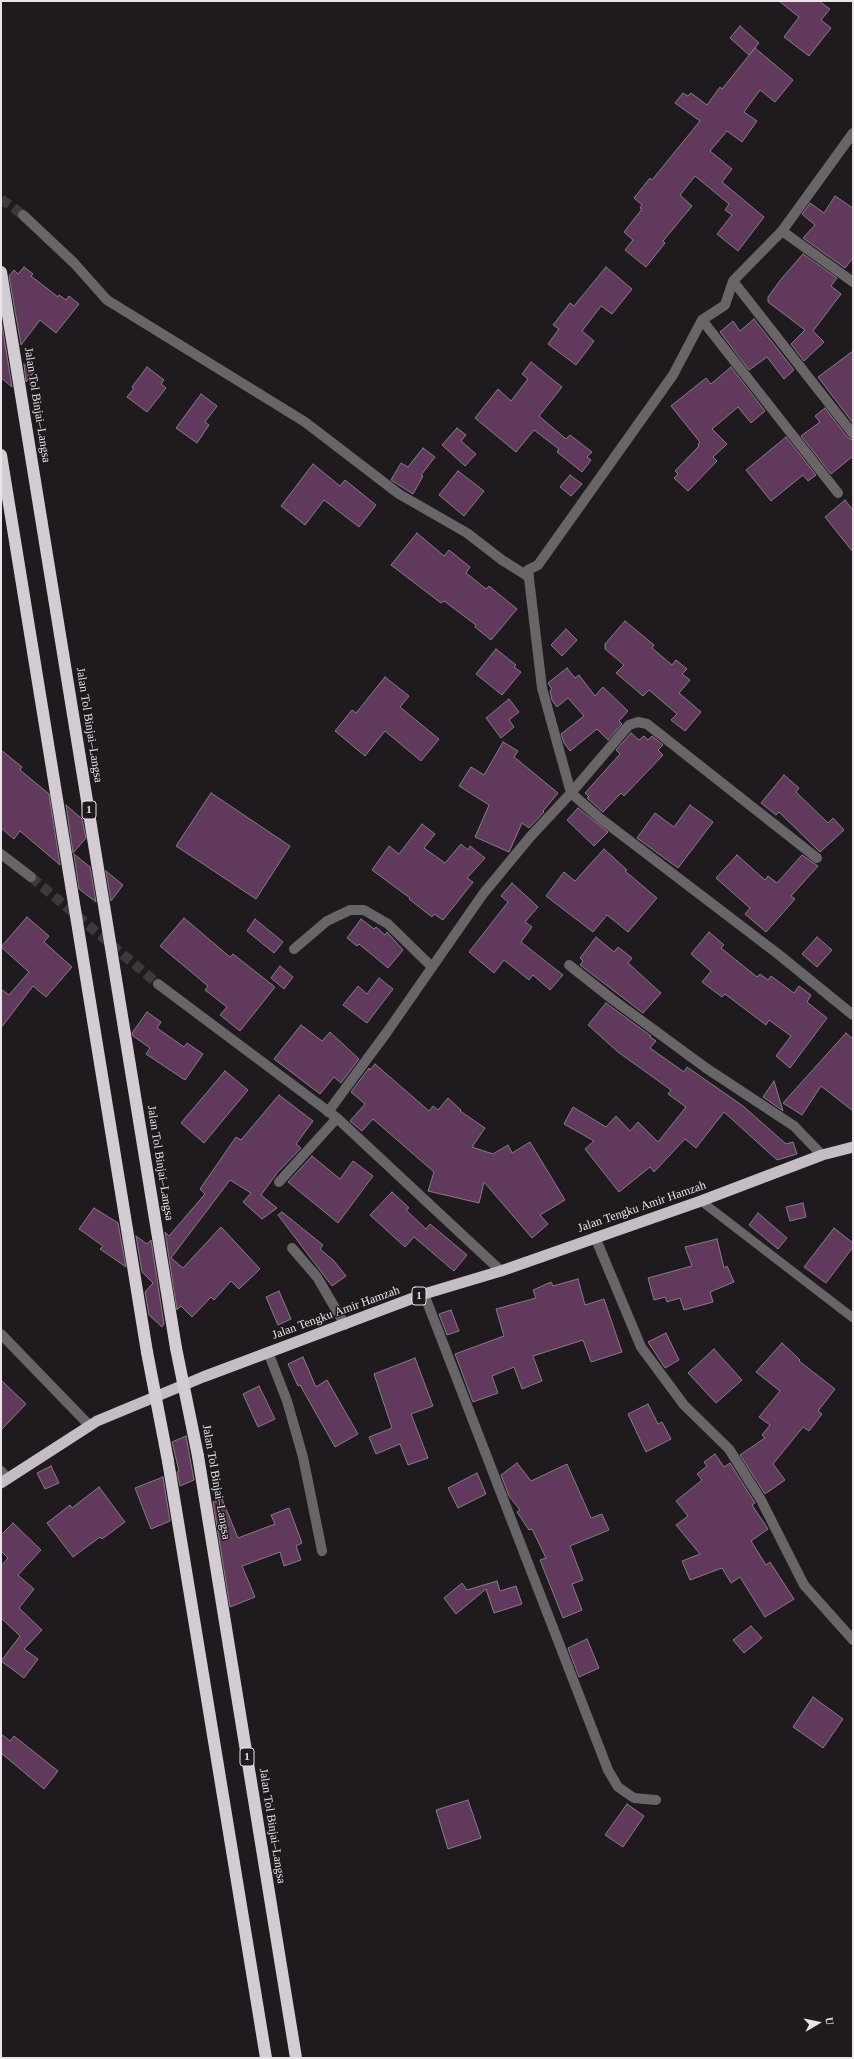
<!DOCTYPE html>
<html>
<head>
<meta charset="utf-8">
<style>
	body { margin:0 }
	#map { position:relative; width:854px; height:2059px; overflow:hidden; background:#1f1a1e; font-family:Georgia,serif }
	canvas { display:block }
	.frame { position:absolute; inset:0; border:2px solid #e8e4e7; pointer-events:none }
	.north { position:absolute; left:798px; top:2003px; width:40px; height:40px; -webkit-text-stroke:3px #1f1a1e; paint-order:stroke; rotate:81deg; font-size:11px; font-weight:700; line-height:16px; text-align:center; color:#e8e4e7 }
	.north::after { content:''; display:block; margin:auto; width:14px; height:18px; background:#e8e4e7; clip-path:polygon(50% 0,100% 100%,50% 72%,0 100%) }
</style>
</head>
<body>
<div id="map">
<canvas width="854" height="2059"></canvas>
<div class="frame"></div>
<div class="north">U</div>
</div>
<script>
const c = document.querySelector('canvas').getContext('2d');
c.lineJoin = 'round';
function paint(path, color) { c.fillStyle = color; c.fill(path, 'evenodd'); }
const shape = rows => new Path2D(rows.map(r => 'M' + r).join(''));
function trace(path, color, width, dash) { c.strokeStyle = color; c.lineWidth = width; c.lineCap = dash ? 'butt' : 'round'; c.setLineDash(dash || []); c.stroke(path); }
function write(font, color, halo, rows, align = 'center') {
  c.font = font + ' Georgia,serif'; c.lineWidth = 3; c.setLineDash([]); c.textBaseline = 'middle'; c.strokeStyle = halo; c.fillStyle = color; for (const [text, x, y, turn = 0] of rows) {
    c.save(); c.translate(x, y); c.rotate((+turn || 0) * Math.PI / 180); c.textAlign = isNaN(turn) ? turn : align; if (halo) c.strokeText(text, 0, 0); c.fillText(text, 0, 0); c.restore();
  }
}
const building = shape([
	[779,1,819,1,830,9,821,20,831,28,809,56,784,37,799,17,779,1],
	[740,26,759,43,749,55,730,38,740,26],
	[755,48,793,80,775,102,760,90,744,112,757,121,742,142,727,131,710,151,732,169,722,182,764,217,738,251,717,234,732,215,725,210,729,204,695,176,680,195,692,206,663,241,665,243,646,267,625,250,633,240,624,232,642,209,640,208,642,205,634,198,650,178,652,180,700,121,675,103,683,93,688,96,691,93,707,105,720,87,722,89,755,48],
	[835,196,853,208,853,258,845,268,803,238,815,225,802,214,810,203,824,213,835,196],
	[803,254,837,278,831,286,841,294,813,331,824,342,804,361,791,344,805,330,768,302,768,297,782,278,803,254],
	[24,267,33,274,31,276,58,297,59,295,66,300,69,296,79,304,56,333,40,320,21,345,9,276,14,270,18,274,24,267],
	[606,267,632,289,612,314,601,306,582,331,594,341,576,365,548,344,559,329,553,325,570,303,574,306,606,267],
	[1,319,12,387,1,378,1,319],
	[754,319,794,370,784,379,767,357,749,370,720,332,733,321,740,331,754,319],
	[853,351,853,423,818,377,853,351],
	[531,362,562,387,539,416,566,439,570,435,592,452,587,457,591,460,582,472,557,452,559,449,534,430,516,452,475,418,498,389,511,401,528,379,522,374,531,362],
	[24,364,34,372,26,382,24,364],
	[147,367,164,380,161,384,166,388,147,412,127,397,134,388,132,387,147,367],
	[731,367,765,411,751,423,738,407,712,429,727,444,713,457,717,461,688,491,674,478,678,474,675,471,699,446,698,444,700,442,671,406,706,378,711,384,731,367],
	[201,394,217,406,205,422,209,425,197,443,176,428,201,394],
	[825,408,848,438,853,440,853,456,831,474,801,436,820,422,815,416,825,408],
	[457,428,466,435,461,441,476,454,465,466,442,445,457,428],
	[786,437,816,475,808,481,803,475,771,501,746,470,786,437],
	[423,448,435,457,421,475,423,476,413,494,391,480,401,463,408,467,423,448],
	[313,464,340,486,345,480,376,505,359,527,324,500,305,525,281,506,313,464],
	[458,471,484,491,464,516,439,495,458,471],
	[570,475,582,484,571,496,560,487,570,475],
	[845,500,853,510,853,552,825,517,845,500],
	[417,533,444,556,449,550,470,567,466,573,486,589,489,586,517,609,491,640,475,627,476,625,444,601,441,603,391,565,417,533],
	[625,621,654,645,652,648,672,665,676,660,687,669,682,674,690,680,679,693,701,712,685,731,671,720,677,714,649,690,643,696,616,673,624,665,605,649,605,644,625,621],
	[566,629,577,640,562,656,551,645,566,629],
	[496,649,516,665,514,667,521,672,502,695,476,674,496,649],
	[567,668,575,678,579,675,595,696,603,687,628,711,619,721,622,724,608,740,597,729,570,751,564,743,561,734,584,716,568,698,557,707,552,700,550,691,552,689,548,683,567,668],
	[385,677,409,696,400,707,439,739,421,761,385,731,365,756,335,731,352,710,356,713,385,677],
	[509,699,519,712,509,720,514,727,501,738,486,718,509,699],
	[631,733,639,740,644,736,648,740,652,736,663,745,658,750,663,755,624,796,621,793,603,812,587,798,589,797,585,793,620,754,616,750,631,733],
	[503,742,518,751,514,757,558,793,543,811,544,812,529,828,522,823,509,852,475,837,489,805,459,786,471,767,484,775,503,742],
	[1,750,22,767,20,770,49,794,60,865,20,831,14,839,1,828,1,750],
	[784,775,799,788,796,792,828,823,833,818,844,830,820,852,779,812,776,815,761,803,784,775],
	[211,793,290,846,256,899,176,846,211,793],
	[66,805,82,819,86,838,73,853,66,805],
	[690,805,713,822,678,868,637,838,655,813,674,827,690,805],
	[578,808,608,832,594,846,567,820,578,808],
	[422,824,435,834,424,848,445,863,461,844,468,850,470,846,485,858,467,878,473,882,443,920,434,914,432,917,409,899,410,898,372,870,389,846,399,854,422,824],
	[604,849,627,870,625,871,657,898,628,932,607,915,593,932,546,896,564,872,575,881,604,849],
	[74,854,90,867,96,902,79,889,74,854],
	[737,855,765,880,768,876,777,883,802,855,818,866,791,896,795,899,766,932,745,914,750,908,716,878,737,855],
	[106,871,123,885,111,901,106,871],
	[512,883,538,907,525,922,532,927,521,942,563,975,550,990,533,975,529,980,504,960,494,973,469,952,508,902,501,896,512,883],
	[27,917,49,936,44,942,72,967,46,997,33,986,1,1028,1,989,9,995,29,972,1,947,27,917],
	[184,918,230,957,233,954,275,987,240,1031,220,1015,227,1007,205,990,208,986,160,946,184,918],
	[255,919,283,942,274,953,247,931,255,919],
	[361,919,374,929,376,927,385,935,387,932,403,950,388,968,359,944,357,946,347,938,361,919],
	[709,932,724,945,721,948,757,977,760,974,768,980,771,976,794,993,799,986,811,995,807,1002,827,1018,790,1068,776,1056,791,1036,769,1020,766,1025,725,994,722,997,702,982,711,971,691,954,709,932],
	[596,937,614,952,618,947,632,958,628,963,661,993,643,1013,580,965,583,961,580,958,596,937],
	[817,937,832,950,817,967,802,954,817,937],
	[280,966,293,977,284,989,271,978,280,966],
	[379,978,393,989,367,1023,343,1005,358,986,367,994,379,978],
	[606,1003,651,1036,650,1037,656,1041,650,1048,684,1072,687,1067,743,1106,786,1144,793,1142,797,1154,777,1160,724,1112,696,1148,685,1139,654,1172,650,1167,619,1192,585,1149,594,1141,564,1124,573,1107,606,1127,616,1116,630,1131,638,1122,658,1142,686,1107,668,1094,671,1090,618,1052,588,1025,606,1003],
	[147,1012,161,1022,157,1028,184,1047,187,1043,203,1054,185,1080,146,1054,150,1048,133,1036,132,1033,147,1012],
	[301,1025,322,1041,330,1032,359,1059,341,1083,334,1077,320,1094,274,1059,301,1025],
	[846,1033,853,1039,853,1111,821,1086,802,1115,783,1103,846,1033],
	[375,1064,429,1111,433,1106,438,1110,448,1098,461,1110,460,1111,485,1128,472,1147,493,1154,508,1145,512,1153,530,1142,565,1200,540,1215,548,1224,532,1238,484,1182,479,1203,428,1191,434,1172,373,1119,362,1131,350,1121,365,1104,351,1092,369,1068,370,1070,375,1064],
	[225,1071,248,1090,204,1143,181,1123,225,1071],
	[774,1081,783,1111,763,1097,774,1081],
	[279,1095,313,1121,296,1144,301,1148,277,1173,261,1195,277,1208,262,1219,243,1202,251,1193,230,1180,171,1258,183,1268,221,1227,260,1269,239,1289,231,1281,214,1300,211,1297,192,1317,181,1306,177,1310,165,1232,169,1236,205,1194,200,1189,236,1137,241,1140,279,1095],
	[312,1156,340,1179,353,1161,373,1176,338,1223,288,1182,312,1156],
	[392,1192,409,1208,406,1210,426,1229,430,1224,467,1255,454,1271,414,1237,405,1247,370,1215,392,1192],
	[803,1203,806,1217,790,1221,786,1207,803,1203],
	[94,1208,118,1223,126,1267,100,1249,103,1246,79,1229,94,1208],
	[282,1212,323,1245,320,1249,334,1261,346,1276,332,1286,278,1215,282,1212],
	[758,1213,787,1238,778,1249,749,1225,758,1213],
	[834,1228,853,1243,853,1247,826,1283,804,1267,834,1228],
	[136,1236,147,1244,151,1240,164,1324,162,1327,149,1315,145,1292,153,1283,142,1272,136,1236],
	[717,1239,724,1268,727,1266,734,1282,710,1292,713,1302,684,1310,680,1298,667,1302,665,1297,654,1300,648,1278,692,1266,685,1247,717,1239],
	[578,1279,585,1305,604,1299,622,1352,591,1362,583,1340,533,1356,542,1381,522,1389,514,1367,492,1376,498,1393,473,1402,455,1354,504,1336,496,1309,536,1298,533,1290,551,1282,553,1286,578,1279],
	[279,1291,291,1319,278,1325,266,1297,279,1291],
	[451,1310,459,1331,447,1335,439,1314,451,1310],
	[666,1333,679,1360,665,1368,648,1342,666,1333],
	[782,1343,800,1360,799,1361,835,1389,818,1411,822,1414,809,1431,803,1427,773,1464,785,1480,765,1494,740,1455,765,1438,762,1435,770,1425,759,1417,780,1391,756,1372,782,1343],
	[714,1349,742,1380,716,1403,688,1373,714,1349],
	[303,1357,316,1387,327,1380,358,1434,335,1447,300,1385,298,1386,288,1364,303,1357],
	[415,1358,433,1406,411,1414,428,1458,408,1465,400,1444,376,1454,369,1437,392,1428,374,1374,415,1358],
	[1,1380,26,1404,1,1430,1,1380],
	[259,1386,275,1419,258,1427,243,1394,259,1386],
	[648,1404,658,1424,662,1422,671,1439,646,1452,628,1414,648,1404],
	[186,1436,194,1480,180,1486,177,1472,179,1471,172,1442,186,1436],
	[715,1454,724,1467,730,1463,755,1503,752,1505,768,1529,751,1541,766,1565,770,1562,794,1599,765,1617,740,1577,731,1583,722,1568,690,1580,682,1561,700,1554,676,1525,688,1516,676,1501,702,1480,697,1474,707,1466,704,1462,715,1454],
	[517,1463,531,1481,567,1464,591,1518,602,1514,609,1530,570,1546,583,1580,572,1584,582,1610,563,1618,540,1560,546,1558,532,1529,529,1530,517,1512,520,1510,509,1496,501,1475,517,1463],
	[51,1466,59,1483,45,1489,37,1473,51,1466],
	[477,1473,486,1494,458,1508,448,1488,477,1473],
	[163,1477,170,1521,151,1529,135,1488,163,1477],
	[99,1487,125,1522,102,1539,100,1537,73,1557,47,1523,70,1505,72,1508,99,1487],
	[222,1499,238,1538,275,1524,271,1515,289,1508,302,1543,296,1546,301,1560,284,1566,280,1552,242,1566,255,1597,230,1607,213,1502,222,1499],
	[13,1523,41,1550,18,1575,34,1589,19,1608,42,1630,24,1649,38,1659,24,1678,1,1661,20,1636,1,1618,1,1566,8,1558,1,1551,1,1535,13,1523],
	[497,1581,500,1591,516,1586,522,1604,494,1613,486,1589,456,1614,444,1598,462,1583,467,1590,497,1581],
	[751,1626,762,1638,744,1653,733,1640,751,1626],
	[587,1639,599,1668,579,1677,568,1648,587,1639],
	[813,1697,843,1719,823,1748,793,1727,813,1697],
	[1,1734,10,1741,14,1736,58,1771,44,1789,1,1753,1,1734],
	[468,1800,481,1838,448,1849,436,1810,468,1800],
	[627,1804,644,1816,623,1847,605,1835,627,1804]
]);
paint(building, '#61395c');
trace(building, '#857e83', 1);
trace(shape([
	[1,199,23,215],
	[31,877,158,984]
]), '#3d383c', 10, [10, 5]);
trace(shape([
	[701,1201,853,1318]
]), '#686467', 9);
trace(shape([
	[23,215,74,263,107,300,305,422,399,494,467,533,502,560,529,577,528,570],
	[782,231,853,282],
	[733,281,853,434],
	[702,320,838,493],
	[528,570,542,688,571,793,601,819,778,954,853,1015],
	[528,570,538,565,673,375,702,320,725,305,733,281,782,231,853,133],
	[1,854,31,877],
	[294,949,327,921,350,910,364,910,388,924,432,967],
	[569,965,612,999,706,1068,794,1126,822,1155],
	[158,984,337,1118,501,1271],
	[328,1112,387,1032,483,894,530,837,571,793,629,725,638,722,647,724,817,858],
	[279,1182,337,1118],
	[595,1237,641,1347,684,1405,729,1449,761,1500,804,1585,853,1640],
	[292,1248,317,1277,345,1325],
	[424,1294,608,1770,618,1787,634,1798,656,1800],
	[1,1334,89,1425],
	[268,1352,287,1401,303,1457,322,1551],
	[1,1471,7,1478]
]), '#686467', 10);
trace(shape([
	[1,1483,97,1421,203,1377,424,1294,501,1271,701,1201,822,1155,853,1147]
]), '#c4bec4', 11);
trace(shape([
	[1,272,176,1348],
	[1,455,147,1352],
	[198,1456,296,2058],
	[168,1461,266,2058]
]), '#d4ccd3', 12);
trace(shape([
	[176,1348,198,1456],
	[147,1352,168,1461]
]), '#d4ccd3', 12);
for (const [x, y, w] of [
	[89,810,14],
	[419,1296,14],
	[247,1757,14]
]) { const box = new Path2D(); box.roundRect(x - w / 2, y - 9, w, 18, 3); c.fillStyle = '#1f1a1e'; c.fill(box); trace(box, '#e8e4e7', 1); }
write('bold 11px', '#e8e4e7', null, [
	["1",89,810],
	["1",419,1296],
	["1",247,1757]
]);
write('12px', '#e8e4e7', '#1f1a1e', [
	["Jalan Tol Binjai–Langsa",37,405,81],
	["Jalan Tol Binjai–Langsa",89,725,81],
	["Jalan Tol Binjai–Langsa",160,1163,81],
	["Jalan Tengku Amir Hamzah",642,1207,-19],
	["Jalan Tengku Amir Hamzah",336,1313,-20],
	["Jalan Tol Binjai–Langsa",216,1482,80],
	["Jalan Tol Binjai–Langsa",272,1826,81]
]);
</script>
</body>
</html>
